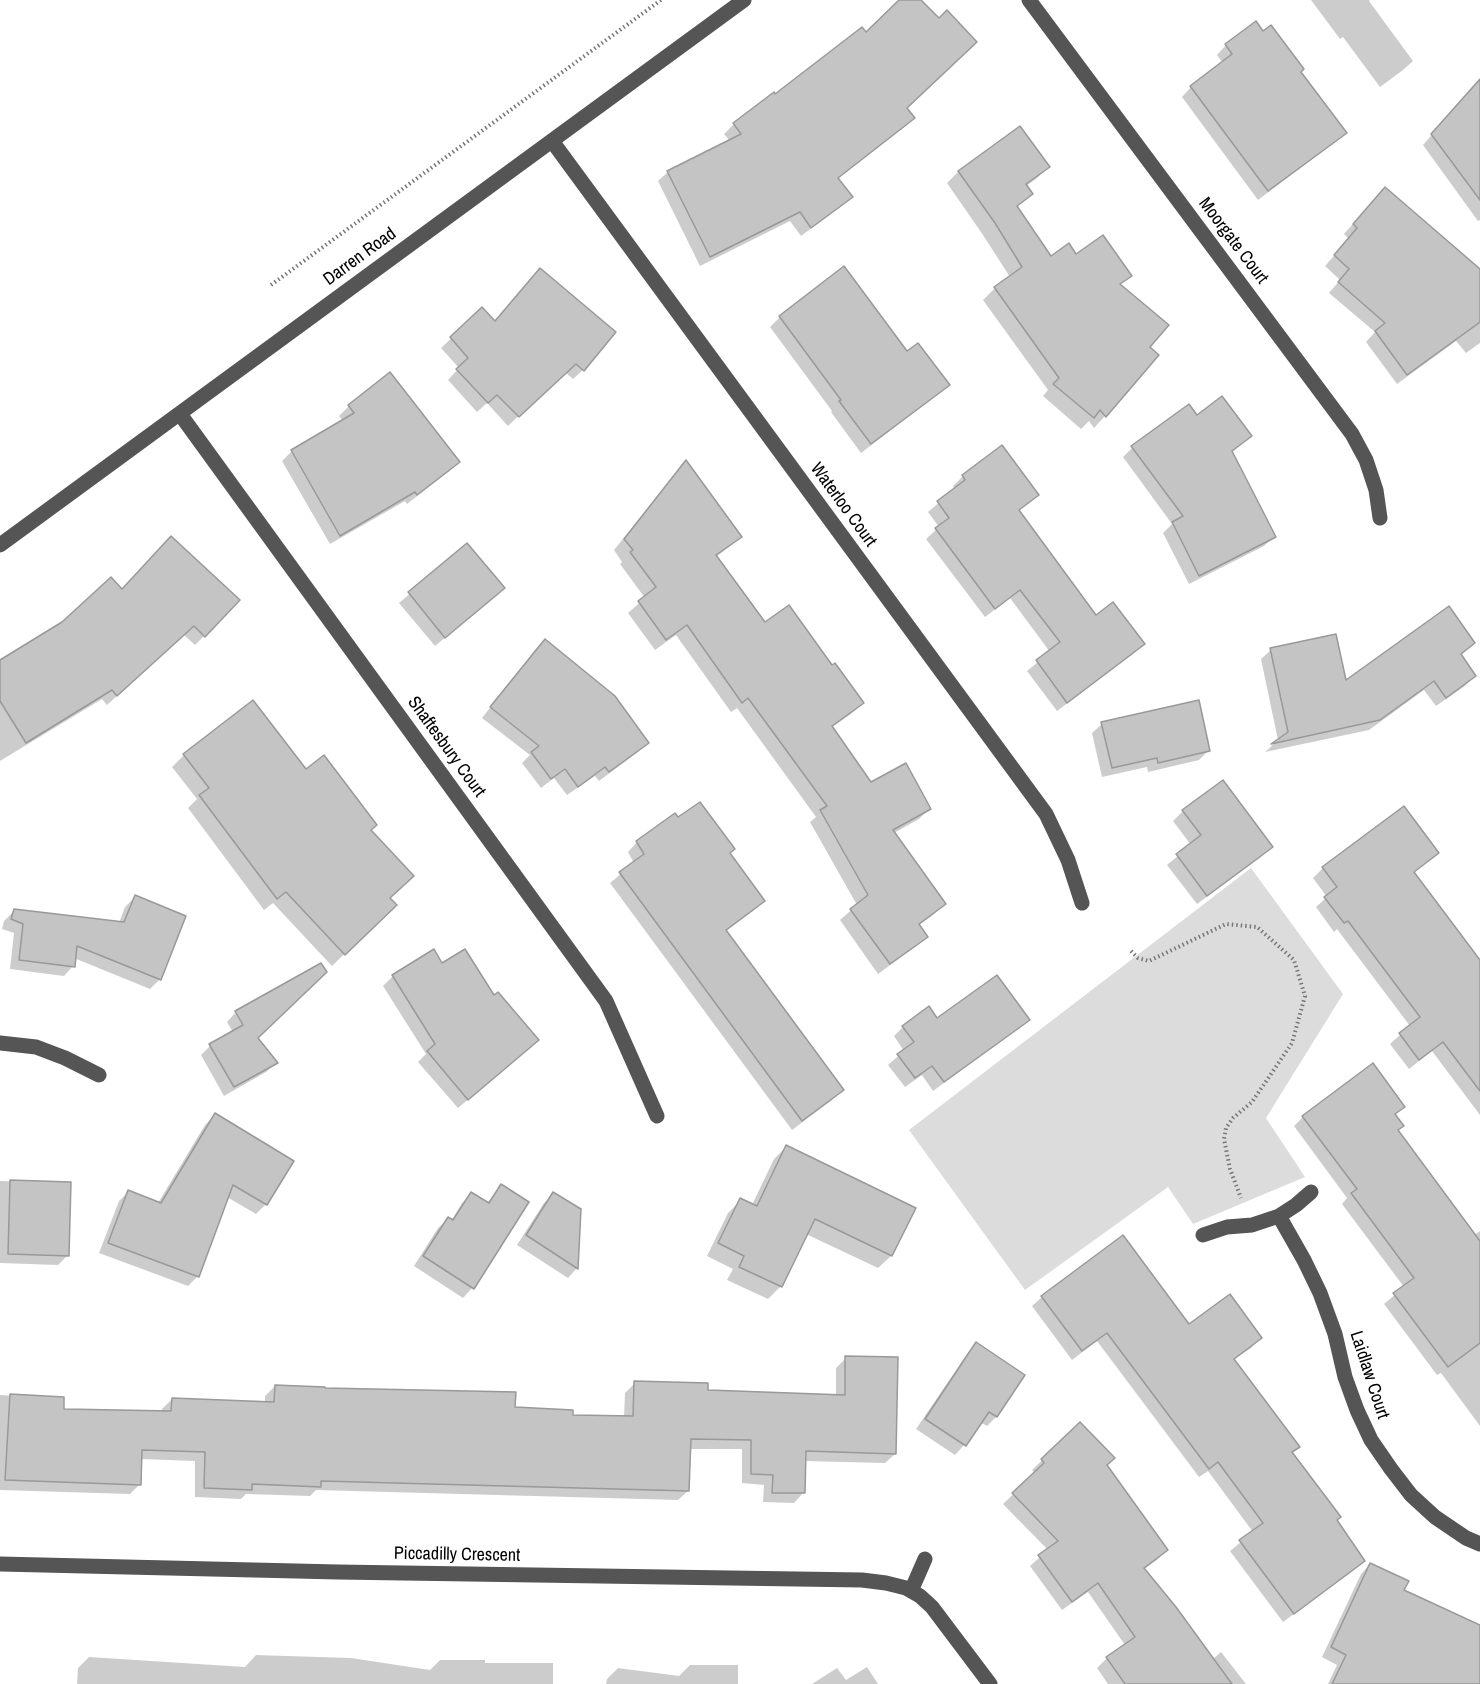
<!DOCTYPE html>
<html>
<head>
<meta charset="utf-8">
<style>
	body { margin:0 }
	canvas { display:block; background:#fff }
</style>
</head>
<body>
<canvas width="1480" height="1684"></canvas>
<script>
const c = document.querySelector('canvas').getContext('2d');
c.lineJoin = 'round';
function paint(path, color) { c.fillStyle = color; c.fill(path, 'evenodd'); }
const shape = rows => new Path2D(rows.map(r => 'M' + r).join(''));
function trace(path, color, width, dash) { c.strokeStyle = color; c.lineWidth = width; c.lineCap = dash ? 'butt' : 'round'; c.setLineDash(dash || []); c.stroke(path); }
function write(font, color, halo, rows, align = 'center') {
  c.font = font + ' "Archivo Narrow",sans-serif'; c.lineWidth = 4.5; c.setLineDash([]); c.textBaseline = 'middle'; c.strokeStyle = halo; c.fillStyle = color; for (const [text, x, y, turn = 0] of rows) {
    c.save(); c.translate(x, y); c.rotate((+turn || 0) * Math.PI / 180); c.textAlign = isNaN(turn) ? turn : align; if (halo) c.strokeText(text, 0, 0); c.fillText(text, 0, 0); c.restore();
  }
}
paint(shape([
	[1251,868,1343,994,1266,1118,1305,1177,1193,1224,1168,1187,1025,1290,909,1130]
]), '#dcdcdc');
paint(shape([
	[902,0,919,0,905,108,913,118,903,128,837,179,851,197,841,206,801,236,790,221,700,266,658,181,668,172,730,141,724,134,734,124,866,34],
	[1311,0,1370,0,1369,1,1413,61,1403,70,1380,87,1343,37,1340,39],
	[1226,45,1299,72,1345,133,1335,142,1258,200,1182,97,1191,87,1223,63,1217,55],
	[1480,79,1480,220,1478,221,1423,145],
	[1020,128,1048,167,1036,179,1026,186,1031,194,1016,208,1051,258,1076,256,1130,275,1120,285,1148,347,1105,416,1094,428,1089,421,1081,429,1043,396,1048,390,983,300,995,288,1010,277,983,235,947,183,958,172],
	[1375,199,1480,295,1480,343,1466,353,1456,341,1397,384,1366,342,1375,332,1329,293,1340,280,1325,266,1349,239,1344,234],
	[844,269,906,353,948,385,938,394,861,453,831,412,832,411,770,327,780,317],
	[530,280,583,370,573,379,565,372,508,426,487,403,477,412,448,380,459,368,441,348,482,309,494,323],
	[390,374,458,462,448,472,407,504,405,501,330,544,282,461,292,451,343,421,339,416,349,406],
	[1197,417,1250,436,1231,453,1274,537,1264,546,1189,584,1163,533,1172,524,1123,457,1132,448],
	[1001,447,1037,495,1018,511,1096,617,1143,644,1133,654,1057,711,1027,671,1050,652,1010,598,985,617,926,539,939,527,928,512,955,489,953,486,963,476],
	[686,463,740,536,729,547,716,557,765,624,831,667,862,703,851,714,831,728,871,784,929,809,919,819,894,833,944,904,933,915,918,926,926,936,915,947,878,974,840,920,857,905,810,822,816,817,737,708,731,712,676,635,655,650,628,613,645,598,620,564,622,562,614,550,676,473],
	[467,545,493,598,435,646,399,603],
	[162,548,204,636,195,645,184,635,107,705,102,699,0,761,0,662,122,590],
	[545,641,647,743,638,752,599,781,595,776,567,795,554,778,541,788,522,763,530,755,482,718,535,650],
	[1474,643,1460,656,1474,676,1465,686,1436,706,1424,690,1369,730,1265,752,1278,740,1261,659,1271,650,1345,683],
	[252,702,305,771,369,831,388,898,395,905,332,966,273,903,264,910,188,808,197,799,172,767,184,755],
	[1102,724,1209,750,1199,760,1148,772,1147,767,1102,777,1092,733],
	[1183,811,1271,847,1261,857,1197,904,1167,865,1191,845,1173,821],
	[637,842,728,854,763,901,753,911,725,932,842,1090,832,1100,792,1130,610,883,634,863,628,852],
	[1437,853,1413,873,1480,974,1480,1115,1432,1051,1409,1069,1390,1044,1410,1026,1337,929,1334,932,1316,907,1327,897,1313,878,1323,868],
	[135,897,160,979,150,989,74,958,73,966,64,976,10,969,14,933,2,929,4,921,14,911,119,923,125,907],
	[442,965,527,1050,458,1108,418,1062,426,1054,383,986,393,976],
	[236,1012,276,1063,266,1072,224,1096,201,1055,210,1046,233,1032,227,1022],
	[1028,1020,1018,1029,933,1091,922,1075,905,1087,888,1065,904,1051,894,1036,903,1027],
	[1403,1106,1394,1115,1397,1131,1474,1235,1480,1231,1480,1426,1441,1373,1437,1375,1384,1304,1404,1287,1342,1204,1347,1198,1294,1126,1303,1117],
	[215,1115,266,1204,256,1214,227,1197,197,1277,188,1286,99,1253,119,1201,128,1192,158,1203,205,1125],
	[786,1147,914,1208,891,1256,878,1268,806,1234,781,1286,768,1299,727,1280,733,1269,707,1256,728,1213,741,1200,752,1205,774,1159],
	[0,1181,70,1183,68,1255,58,1265,0,1263],
	[501,1186,472,1288,463,1298,414,1266,438,1228,448,1219,451,1221,462,1203,471,1194,487,1203],
	[554,1194,577,1268,568,1278,517,1245,544,1203],
	[1042,1297,1189,1326,1260,1338,1251,1348,1233,1360,1298,1446,1291,1453,1335,1521,1363,1560,1354,1570,1283,1622,1230,1551,1253,1532,1208,1471,1199,1477,1097,1341,1072,1360,1032,1306],
	[976,1344,1023,1376,996,1417,987,1426,980,1422,964,1445,955,1455,916,1429,967,1354],
	[846,1358,895,1454,885,1463,804,1461,803,1493,794,1503,763,1502,764,1485,742,1483,742,1449,689,1449,688,1491,678,1500,316,1490,310,1496,246,1494,241,1499,195,1497,195,1461,141,1459,140,1484,130,1494,0,1490,0,1395,63,1399,62,1410,162,1412,162,1409,172,1399,265,1403,265,1396,275,1386,514,1409,571,1417,624,1418,625,1393,635,1383,706,1392,836,1396,836,1368],
	[1080,1424,1105,1465,1166,1550,1157,1560,1143,1570,1212,1660,1221,1652,1246,1684,1108,1684,1097,1668,1107,1658,1125,1645,1088,1592,1062,1610,1030,1566,1048,1550,1003,1504,1035,1473,1032,1470],
	[1370,1564,1402,1590,1480,1644,1480,1684,1328,1684,1337,1665,1322,1657,1361,1574],
	[256,1655,351,1658,430,1670,440,1660,485,1660,485,1663,553,1663,553,1684,77,1684,78,1668,89,1657,245,1667],
	[690,1665,738,1665,738,1684,606,1684,607,1679,618,1668,679,1676],
	[867,1667,878,1684,812,1684,837,1668,846,1680]
]), '#0003');
const building = shape([
	[899,0,921,0,939,18,947,10,977,42,907,108,915,118,838,178,853,197,811,228,800,212,710,257,667,171,741,134,733,123,774,92,775,94,862,27,866,32,899,0],
	[1256,21,1263,31,1271,25,1304,69,1301,72,1347,133,1268,191,1190,86,1232,54,1225,44,1256,21],
	[1480,79,1480,200,1431,134,1480,79],
	[1020,126,1050,167,1026,184,1033,194,1017,206,1051,256,1069,243,1076,254,1103,235,1132,276,1120,284,1169,325,1150,347,1159,355,1106,417,1100,410,1094,418,1053,384,1059,378,994,287,1022,267,995,223,958,171,1020,126],
	[1385,187,1480,269,1480,322,1407,375,1375,331,1385,323,1338,282,1349,269,1334,255,1357,228,1353,224,1385,187],
	[844,266,907,351,918,343,950,385,871,444,839,401,841,400,779,316,844,266],
	[540,268,616,332,584,371,576,364,519,417,497,395,488,403,456,369,468,358,450,337,482,307,495,321,540,268],
	[390,372,460,462,417,495,415,492,340,536,291,450,354,413,348,405,390,372],
	[1222,396,1252,436,1232,451,1276,537,1199,576,1172,522,1183,516,1131,446,1189,404,1197,415,1222,396],
	[1002,445,1039,495,1019,510,1096,615,1113,602,1145,644,1067,703,1036,660,1060,642,1020,590,995,609,935,528,949,518,937,501,965,480,962,475,1002,445],
	[686,460,742,537,716,555,765,622,789,605,832,665,835,663,864,703,832,726,871,782,906,763,931,809,893,830,946,904,919,924,928,937,890,964,850,909,868,895,820,810,827,806,748,698,742,703,687,625,666,640,638,601,656,587,630,552,633,550,624,539,686,460],
	[171,536,240,600,205,637,194,626,117,696,112,690,26,743,0,701,0,660,62,622,111,577,122,589,171,536],
	[467,543,505,588,445,638,408,592,467,543],
	[1449,606,1475,643,1461,654,1476,676,1446,698,1434,681,1380,720,1271,744,1288,732,1270,648,1336,634,1346,680,1449,606],
	[545,639,615,696,649,743,609,772,605,767,578,787,565,769,551,779,531,752,539,746,490,707,545,639],
	[253,700,306,769,324,755,377,825,371,830,414,876,390,898,397,905,345,955,286,892,277,899,199,795,209,788,183,754,253,700],
	[1199,700,1210,751,1158,763,1157,758,1112,768,1101,722,1199,700],
	[1223,780,1273,847,1207,896,1176,854,1201,835,1182,810,1223,780],
	[700,802,735,849,730,853,765,901,726,930,844,1090,802,1121,619,872,644,854,636,841,675,813,678,817,700,802],
	[1404,806,1439,853,1414,872,1480,960,1480,1091,1443,1042,1419,1060,1399,1033,1420,1017,1348,921,1344,923,1324,897,1337,887,1322,867,1404,806],
	[135,895,186,916,161,980,77,946,75,967,19,960,23,924,11,919,14,909,124,922,135,895],
	[434,949,442,963,465,949,494,995,498,992,539,1040,468,1100,427,1051,435,1044,392,975,434,949],
	[321,963,327,972,258,1038,278,1063,234,1087,209,1044,243,1025,235,1011,321,963],
	[997,975,1030,1020,944,1082,932,1066,915,1078,897,1054,914,1042,902,1026,929,1006,937,1018,997,975],
	[1373,1063,1405,1107,1395,1114,1404,1126,1398,1130,1480,1241,1480,1343,1448,1367,1393,1293,1414,1278,1351,1193,1357,1189,1302,1116,1373,1063],
	[215,1113,294,1161,267,1205,233,1185,199,1277,108,1243,128,1190,161,1203,215,1113],
	[786,1145,916,1208,892,1256,815,1219,782,1287,739,1267,744,1256,718,1243,740,1198,757,1206,786,1145],
	[10,1180,71,1182,69,1256,8,1254,10,1180],
	[501,1184,529,1202,474,1289,423,1256,448,1217,453,1220,471,1192,489,1203,501,1184],
	[553,1192,581,1209,578,1269,526,1235,553,1192],
	[1123,1235,1189,1324,1230,1294,1262,1338,1234,1359,1300,1447,1292,1452,1341,1517,1337,1520,1365,1561,1294,1614,1239,1540,1263,1523,1218,1462,1209,1469,1107,1333,1082,1351,1041,1296,1123,1235],
	[976,1342,1025,1375,997,1417,989,1412,966,1446,925,1419,976,1342],
	[845,1356,898,1357,896,1454,806,1451,805,1493,772,1493,773,1475,751,1474,751,1440,691,1439,689,1491,321,1481,321,1487,252,1484,252,1490,204,1488,205,1452,142,1450,141,1485,5,1480,10,1394,64,1397,64,1409,171,1411,172,1398,274,1402,275,1385,325,1387,325,1388,516,1392,515,1407,573,1410,573,1415,633,1416,634,1381,708,1383,708,1390,845,1395,845,1356],
	[1080,1422,1115,1458,1107,1465,1168,1550,1144,1568,1176,1607,1232,1684,1125,1684,1106,1657,1135,1637,1098,1583,1072,1602,1038,1555,1058,1541,1012,1493,1044,1463,1041,1459,1080,1422],
	[1370,1563,1409,1581,1404,1590,1480,1625,1480,1684,1332,1684,1346,1655,1331,1647,1370,1563]
]);
paint(building, '#c4c4c4');
trace(building, '#999', 1.5);
trace(shape([
	[271,285,661,0],
	[1131,951,1138,958,1149,961,1226,924,1257,927,1294,960,1305,996,1292,1043,1252,1102,1233,1118,1226,1128,1224,1139,1230,1169,1241,1198]
]), '#777', 4, [1.5, 3]);
trace(shape([
	[1029,0,1352,434,1366,460,1376,490,1380,518],
	[552,141,1046,814,1068,860,1082,903],
	[180,414,606,1001,657,1116],
	[0,545,744,0],
	[0,1043,36,1047,65,1058,99,1075],
	[1279,1216,1304,1260,1320,1293,1335,1334,1345,1377,1357,1410,1371,1440,1391,1469,1411,1495,1435,1517,1466,1538,1480,1544],
	[1203,1235,1227,1227,1252,1225,1279,1216,1296,1205,1311,1192],
	[0,1564,338,1572,862,1580,886,1583,906,1588,920,1596,932,1607,990,1684],
	[911,1591,925,1559]
]), '#555', 15);
write('18px', '#000', '#fff', [
	["Moorgate Court",1233,241,53],
	["Darren Road",360,257,-36],
	["Waterloo Court",843,505,54],
	["Shaftesbury Court",446,747,54],
	["Laidlaw Court",1369,1375,72],
	["Piccadilly Crescent",457,1555,1]
]);
</script>
</body>
</html>
